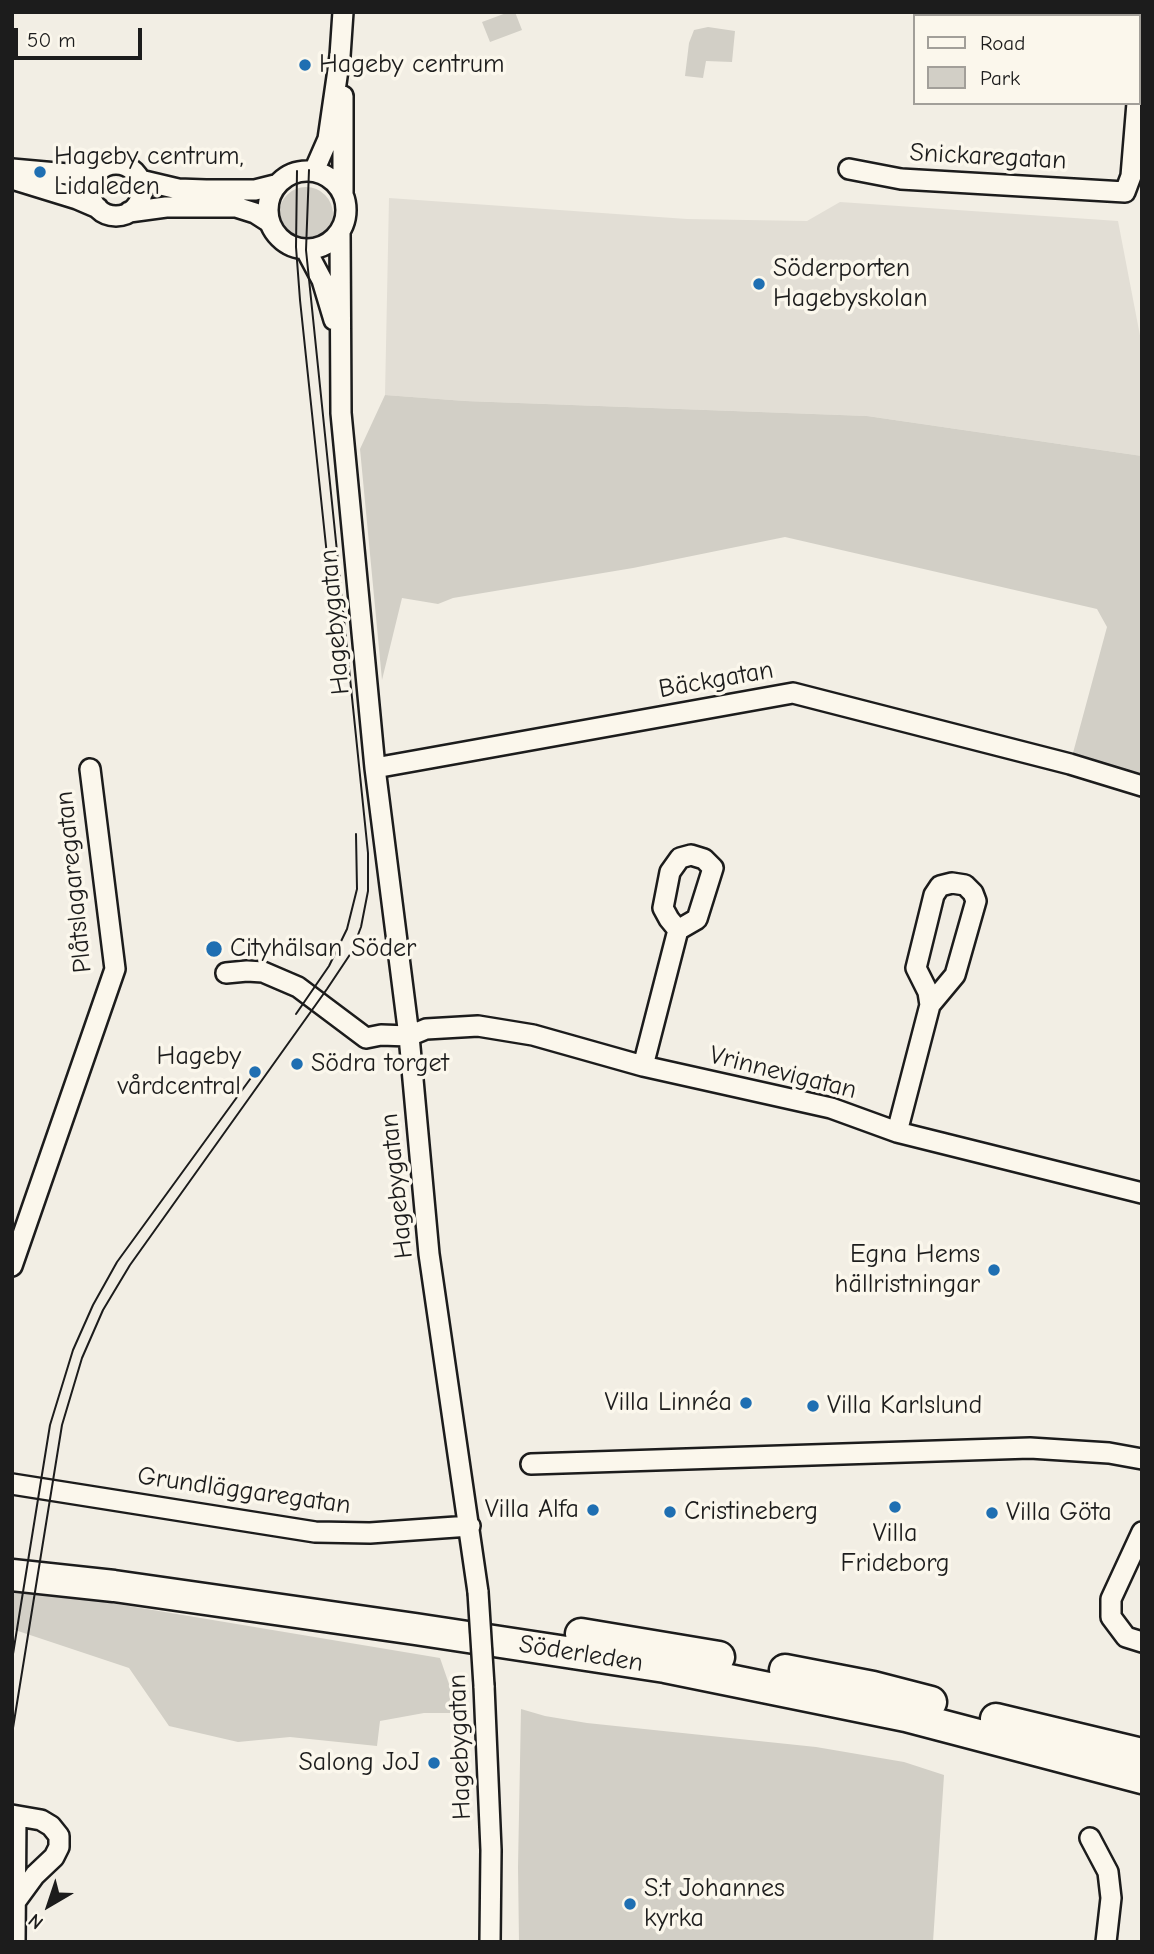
<!DOCTYPE html>
<html>
<head>
<meta charset="utf-8">
<style>
	body { margin:0 }
	#map { position:relative; width:1154px; height:1954px; overflow:hidden; background:#f2eee4; font-family:"Comic Neue",sans-serif }
	canvas { display:block }
	.frame { position:absolute; inset:0; border:14px solid #1c1c1c; pointer-events:none }
	.legend { position:absolute; left:913px; top:14px; width:228px; height:91px; box-sizing:border-box; background:#fbf7ec; border:2px solid #a29f99; margin:0; padding:9px 12px; list-style:none; font-size:21px; color:#1c1c1c }
	.legend li { display:flex; align-items:center; gap:14px; height:35px }
	.legend b { width:35px; border:2px solid #a29f99 }
	.north { position:absolute; left:14px; top:1870px; width:70px; height:70px; -webkit-text-stroke:5px #fbf7ec; paint-order:stroke; rotate:219deg; font-size:19px; font-weight:700; line-height:28px; text-align:center; color:#1c1c1c }
	.north::after { content:''; display:block; margin:auto; width:24px; height:32px; background:#1c1c1c; clip-path:polygon(50% 0,100% 100%,50% 72%,0 100%) }
	.scale { position:absolute; left:14px; top:28px; width:128px; height:32px; box-sizing:border-box; border:4px solid #1c1c1c; border-top:0; padding-left:9px; font-size:21px; line-height:24px; white-space:nowrap; color:#1c1c1c; -webkit-text-stroke:5px #fbf7ec; paint-order:stroke }
</style>
</head>
<body>
<div id="map">
<canvas width="1154" height="1954"></canvas>
<div class="frame"></div>
<ul class="legend">
<li><b style="height:9px;background:#fbf7ec"></b>Road</li>
<li><b style="height:19px;background:#d2cfc6"></b>Park</li>
</ul>
<div class="north">N</div>
<div class="scale">50 m</div>
</div>
<script>
const c = document.querySelector('canvas').getContext('2d');
c.lineJoin = 'round';
function paint(path, color) { c.fillStyle = color; c.fill(path, 'evenodd'); }
const shape = rows => new Path2D(rows.map(r => 'M' + r).join(''));
function trace(path, color, width, dash) { c.strokeStyle = color; c.lineWidth = width; c.lineCap = dash ? 'butt' : 'round'; c.setLineDash(dash || []); c.stroke(path); }
function write(font, color, halo, rows, align = 'center') {
  c.font = font + ' "Comic Neue",sans-serif'; c.lineWidth = 7; c.setLineDash([]); c.textBaseline = 'middle'; c.strokeStyle = halo; c.fillStyle = color; for (const [text, x, y, turn = 0] of rows) {
    c.save(); c.translate(x, y); c.rotate((+turn || 0) * Math.PI / 180); c.textAlign = isNaN(turn) ? turn : align; if (halo) c.strokeText(text, 0, 0); c.fillText(text, 0, 0); c.restore();
  }
}
paint(shape([
	[389,198,687,219,807,221,840,202,1118,221,1142,346,1142,456,867,416,465,401,385,395]
]), '#e2ded5');
paint(shape([
	[509,12,515,12,522,30,490,42,482,22],
	[708,27,735,31,732,62,706,61,703,78,685,76,689,43,694,30],
	'279 214a27 27 0 1 1 54 0a27 27 0 1 1-54 0Z',
	[385,395,465,401,867,416,1142,456,1142,783,1070,764,1107,627,1097,609,785,537,633,568,453,598,438,604,402,598,382,680,360,449],
	[12,1592,93,1600,440,1658,459,1713,424,1713,380,1721,377,1746,290,1737,238,1742,169,1726,129,1668,12,1629],
	[521,1709,545,1716,587,1723,816,1747,904,1762,944,1775,933,1942,519,1942,518,1867]
]), '#d2cfc6');
const minor = shape([
	[1138,88,1142,45],
	'90 190a26 26 0 1 1 52 0a26 26 0 1 1-52 0Z',
	[12,169,68,174,97,171],
	[849,169,901,179,1125,192,1131,176,1137,103],
	'268 210a39 39 0 1 1 78 0a39 39 0 1 1-78 0Z',
	[314,171,328,139,340,56,343,12],
	[12,179,77,199,98,208],
	[140,180,178,189,206,190,255,190,275,185],
	[343,193,343,96],
	[129,212,166,207,236,207,255,213,269,222],
	[340,231,341,413,375,768,409,1036,429,1254,478,1592],
	[306,250,322,280,334,320],
	[375,768,793,693,1070,764,1142,786],
	[226,973,247,971,263,972,298,987,366,1038,381,1035,409,1036,426,1029,478,1026,533,1035,643,1066,831,1108,897,1132,1142,1193],
	[643,1066,678,930,669,919,663,908,670,872,680,858,691,855,704,859,713,868,697,919,678,930],
	[897,1132,930,1005,928,992,916,968,934,895,940,886,952,883,965,885,973,893,976,901,955,975,930,1005],
	[12,1266,115,969,90,769],
	[531,1464,1030,1448,1109,1453,1142,1459],
	[12,1484,315,1532,370,1533,470,1526],
	[1142,1532,1111,1599,1111,1617,1126,1637,1142,1642],
	[484,1686,491,1850,490,1942],
	[12,1815,41,1820,51,1826,59,1836,59,1847,54,1857,35,1875,16,1901],
	[1090,1838,1108,1872,1111,1898,1106,1942],
	[15,1942,16,1816]
]);
const highway = shape([
	[12,1575,114,1586,415,1629,665,1667,906,1716,1142,1778],
	[581,1634,719,1657],
	[785,1670,873,1687,931,1702],
	[996,1719,1142,1754]
]);
trace(minor, '#1c1c1c', 24);
trace(highway, '#1c1c1c', 35);
trace(minor, '#fbf7ec', 19);
trace(highway, '#fbf7ec', 30);
trace(shape([
	[297,171,296,247,300,300,337,650],
	[296,1014,329,966,347,929,357,889,356,834],
	[12,1660,50,1425,73,1350,93,1305,117,1262,256,1071],
	[12,1734,62,1425,82,1358,103,1310,130,1265,327,989,351,953,361,927,368,891,368,853,306,250,309,170]
]), '#1c1c1c', 2);
const minorBridge = shape([
	[478,1592,484,1686]
]);
trace(minorBridge, '#1c1c1c', 24, []);
trace(minorBridge, '#fbf7ec', 19);
for (const [x, y, r, color] of [
	[305,65,7,"#1f6fb2"],
	[40,172,7,"#1f6fb2"],
	[759,284,7,"#1f6fb2"],
	[214,949,9,"#1f6fb2"],
	[297,1064,7,"#1f6fb2"],
	[255,1072,7,"#1f6fb2"],
	[994,1270,7,"#1f6fb2"],
	[746,1403,7,"#1f6fb2"],
	[813,1406,7,"#1f6fb2"],
	[895,1507,7,"#1f6fb2"],
	[593,1510,7,"#1f6fb2"],
	[670,1512,7,"#1f6fb2"],
	[992,1513,7,"#1f6fb2"],
	[434,1763,7,"#1f6fb2"],
	[630,1904,7,"#1f6fb2"]
]) { const dot = new Path2D(); dot.arc(x, y, r, 0, 2 * Math.PI); c.fillStyle = color; c.fill(dot); trace(dot, '#fbf7ec', 2.5); }
write('26px', '#1c1c1c', '#fbf7ec', [
	["Hageby centrum",319,65],
	["Hageby centrum,",54,157],
	["Lidaleden",54,187],
	["Söderporten",773,269],
	["Hagebyskolan",773,299],
	["Cityhälsan Söder",230,949],
	["Hageby",241,1057,"right"],
	["vårdcentral",241,1087,"right"],
	["Södra torget",311,1064],
	["Egna Hems",980,1255,"right"],
	["hällristningar",980,1285,"right"],
	["Villa Linnéa",732,1403,"right"],
	["Villa Karlslund",827,1406],
	["Villa Alfa",579,1510,"right"],
	["Cristineberg",684,1512],
	["Villa Göta",1006,1513],
	["Villa",895,1534,"center"],
	["Frideborg",895,1564,"center"],
	["Salong JoJ",420,1763,"right"],
	["S:t Johannes",644,1889],
	["kyrka",644,1919]
], 'left');
write('26px', '#1c1c1c', '#fbf7ec', [
	["Snickaregatan",988,157,3],
	["Hagebygatan",335,622,-95],
	["Bäckgatan",716,680,-10],
	["Plåtslagaregatan",74,882,-96],
	["Vrinnevigatan",783,1073,14],
	["Hagebygatan",397,1186,-96],
	["Grundläggaregatan",244,1491,8],
	["Söderleden",581,1654,9],
	["Hagebygatan",460,1747,-92]
]);
</script>
</body>
</html>
